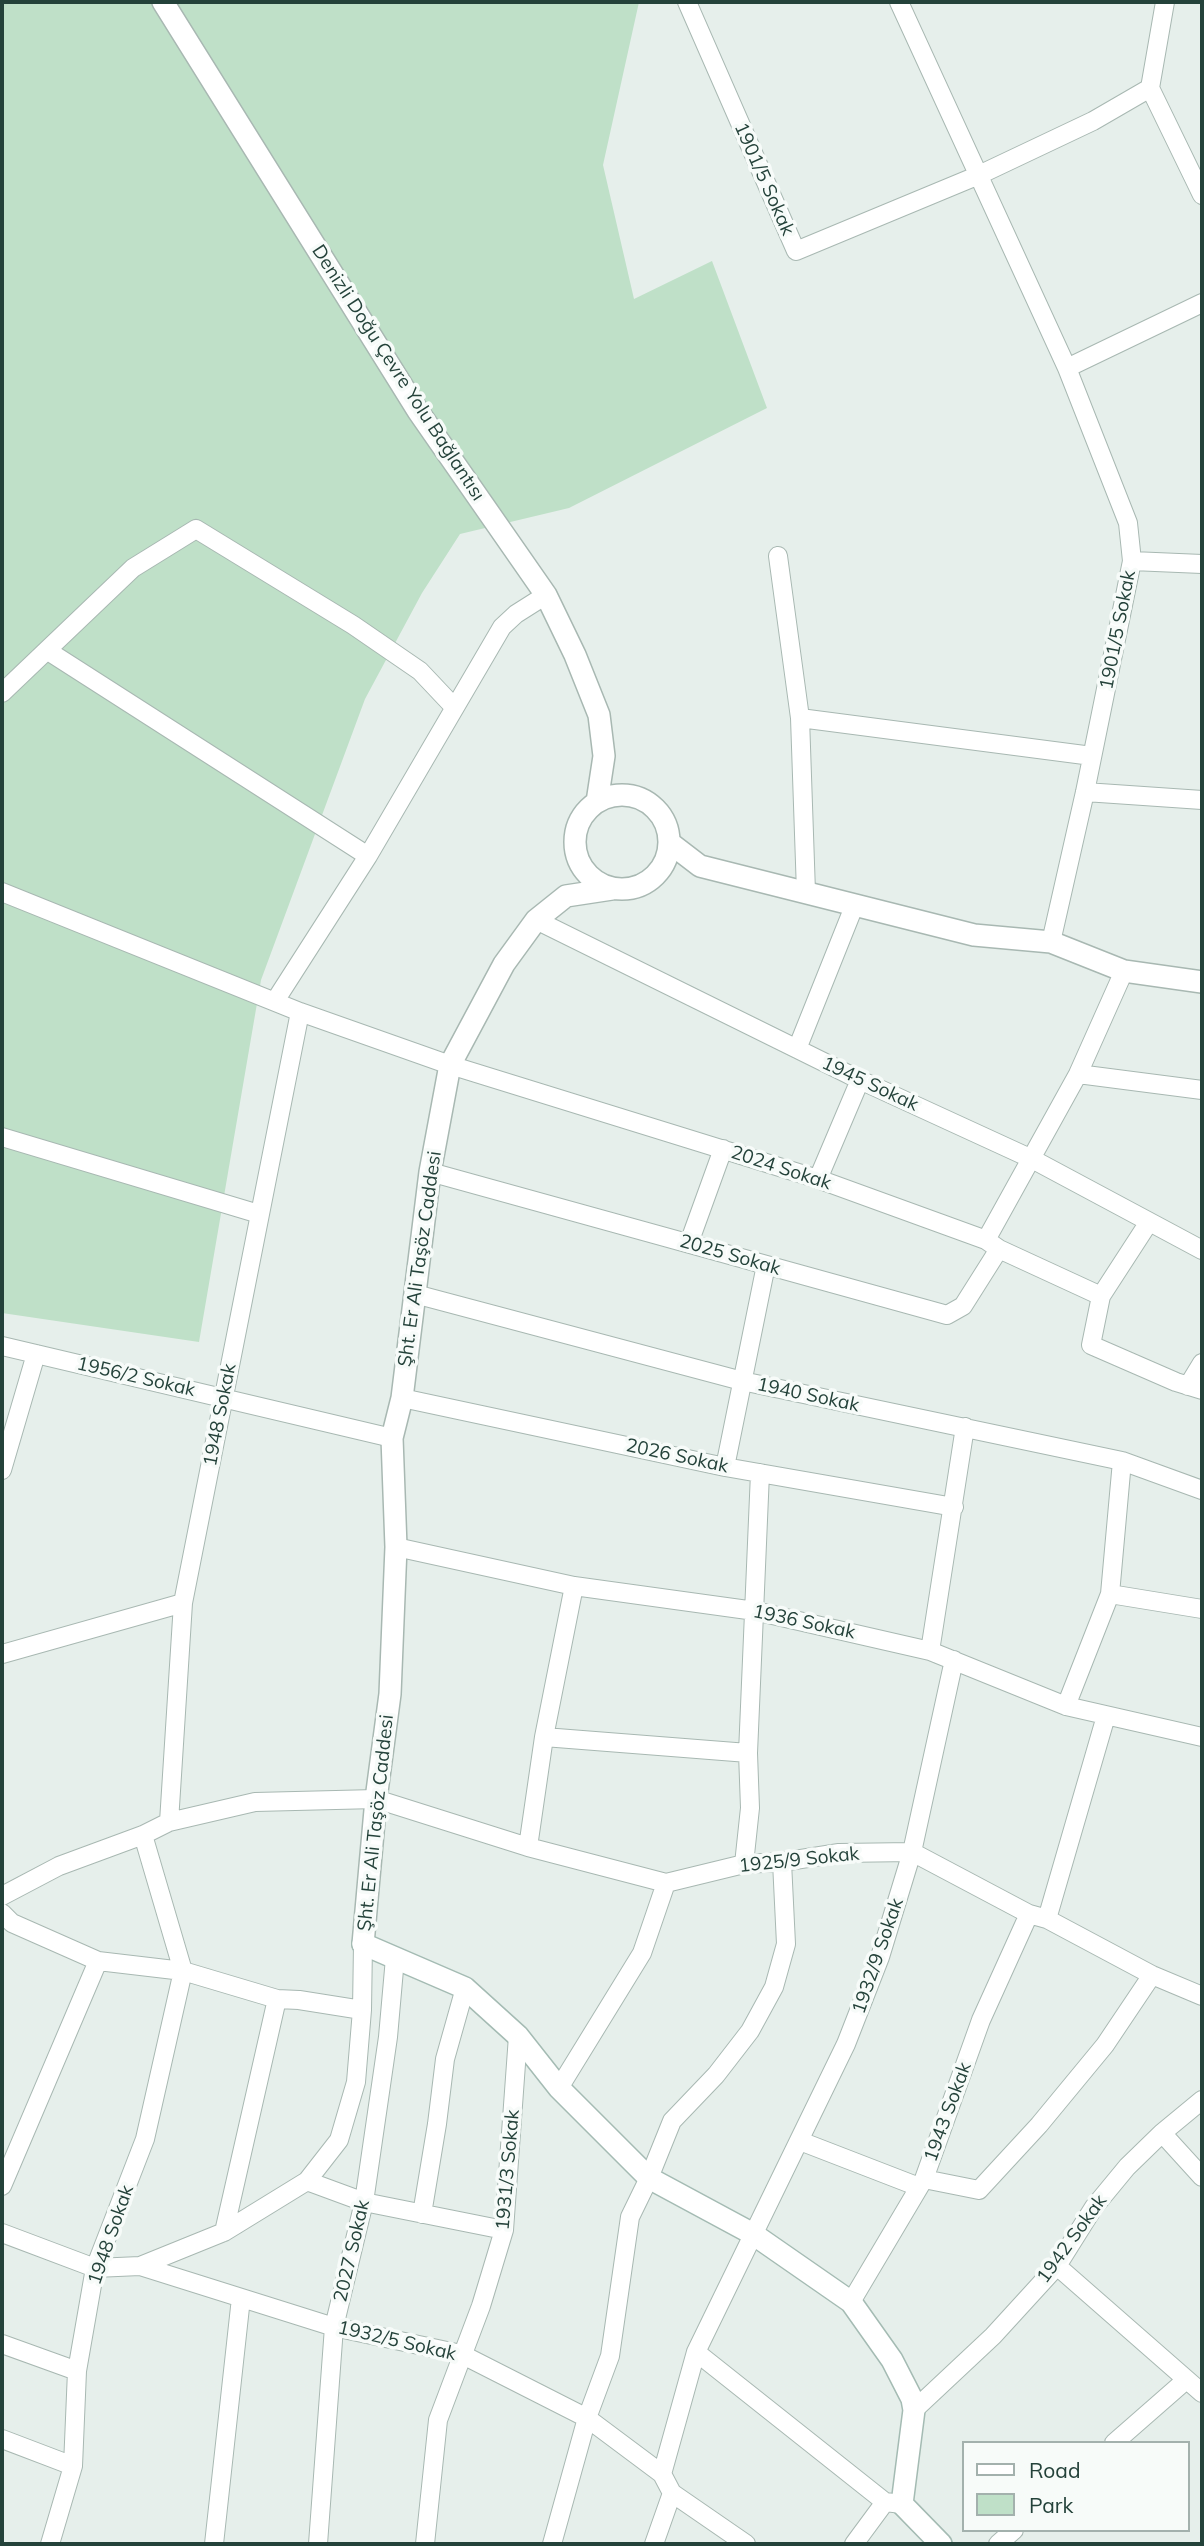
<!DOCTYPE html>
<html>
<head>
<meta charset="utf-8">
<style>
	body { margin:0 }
	#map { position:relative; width:1204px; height:2546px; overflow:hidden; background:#e6efeb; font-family:Mulish,sans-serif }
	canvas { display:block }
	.frame { position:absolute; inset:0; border:4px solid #24423a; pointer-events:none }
	.legend { position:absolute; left:962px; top:2441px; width:228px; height:91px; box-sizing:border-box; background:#f7fbf9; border:2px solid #a3b1ad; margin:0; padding:9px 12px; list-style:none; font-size:21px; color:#24423a }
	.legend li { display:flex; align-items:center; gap:14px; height:35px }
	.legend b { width:35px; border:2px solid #a3b1ad }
</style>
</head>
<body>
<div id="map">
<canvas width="1204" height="2546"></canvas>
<div class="frame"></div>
<ul class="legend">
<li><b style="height:9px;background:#fff"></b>Road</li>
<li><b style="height:19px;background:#bfe0c8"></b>Park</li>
</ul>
</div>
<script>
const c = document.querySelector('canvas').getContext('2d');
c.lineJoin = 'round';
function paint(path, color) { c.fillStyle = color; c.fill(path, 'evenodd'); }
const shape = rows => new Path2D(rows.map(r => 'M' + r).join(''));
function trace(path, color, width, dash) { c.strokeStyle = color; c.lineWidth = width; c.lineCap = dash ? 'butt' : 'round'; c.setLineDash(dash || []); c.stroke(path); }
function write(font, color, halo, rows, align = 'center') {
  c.font = font + ' Mulish,sans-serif'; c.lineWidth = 7; c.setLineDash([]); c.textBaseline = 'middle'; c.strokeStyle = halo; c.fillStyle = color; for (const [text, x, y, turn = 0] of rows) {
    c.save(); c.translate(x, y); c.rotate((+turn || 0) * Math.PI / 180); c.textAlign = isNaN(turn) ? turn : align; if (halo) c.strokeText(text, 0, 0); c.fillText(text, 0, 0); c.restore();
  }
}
paint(shape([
	[2,2,639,2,603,165,634,299,712,261,767,408,569,508,460,534,422,593,365,699,261,980,199,1342,2,1313]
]), '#bfe0c8');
const minor = shape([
	[687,2,796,251,979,175,1093,121,1150,88],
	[899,2,1067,368,1128,523,1132,561,1085,792,1051,942],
	[1150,88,1202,195],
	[1150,88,1165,2],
	[1067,368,1202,303],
	[778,556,800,718,806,892],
	[1132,561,1202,564],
	[48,651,368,856],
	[2,693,133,568,196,529,353,625,420,671,454,707],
	[800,718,1092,756],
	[1085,792,1202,800],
	[2,892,300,1012,450,1065,818,1179,986,1240,999,1249,1101,1296],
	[536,920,860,1080,1032,1159,1202,1250],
	[275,1001,368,856,502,627,516,614,546,595],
	[797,1049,855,904],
	[1078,1074,1202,1090],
	[2,1137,259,1214],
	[430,1172,947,1315,963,1306,999,1249],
	[818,1179,860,1080],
	[1149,1222,1101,1296,1091,1345,1176,1382,1202,1390],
	[986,1240,1078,1074,1124,971],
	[689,1243,723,1149],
	[415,1294,742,1381,1122,1461,1202,1490],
	[2,1346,392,1438],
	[1188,1386,1202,1363],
	[402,1398,725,1467,954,1507],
	[725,1467,766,1265],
	[2,1470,36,1354],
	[396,1547,574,1586,755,1611,930,1651,1066,1706,1202,1737],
	[1110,1594,1202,1609],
	[930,1651,965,1427],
	[2,1654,183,1603],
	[1066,1706,1110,1594,1122,1461],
	[544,1737,748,1753],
	[169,1822,183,1603,300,1012],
	[528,1847,544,1737,574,1586],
	[744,1864,750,1808,748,1753,760,1473],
	[2,1896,59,1866,143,1835,169,1822,255,1802,376,1799,528,1847,666,1883,744,1864,782,1862,839,1853,912,1852,1029,1914,1047,1919,1152,1975,1202,1996],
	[2,1913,12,1923,98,1961,183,1971,277,1999,299,2000,362,2010],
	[1047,1919,1106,1716],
	[559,2088,642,1953,666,1883],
	[1162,2133,1202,2177],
	[800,2141,919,2187],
	[924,2179,979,2190,1039,2125,1105,2045,1152,1975],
	[307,2181,364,2202,504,2230],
	[2,2186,98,1961],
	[422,2214,437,2124,445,2059,465,1988],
	[224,2232,277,1999],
	[2,2233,95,2268,140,2266,334,2327,461,2354,587,2418,662,2474,672,2493,746,2544],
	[140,2266,224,2232,307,2181,339,2140,356,2082,362,2010,363,1944],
	[1057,2266,1202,2393],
	[851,2302,924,2179,981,2020,1029,1914],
	[2,2344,77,2371],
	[696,2352,885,2502,902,2504],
	[914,2410,993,2336,1057,2266,1094,2207,1127,2167,1162,2133,1202,2100],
	[2,2439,73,2466],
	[1114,2443,1186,2380],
	[662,2474,696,2352,846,2044,880,1957,912,1852,954,1660],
	[50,2544,73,2466,77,2371,95,2268,145,2139,183,1971,143,1835],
	[214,2544,241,2298],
	[318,2544,334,2327,364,2202,388,2037,395,1958],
	[425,2544,438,2420,481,2306,504,2230,518,2036],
	[552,2544,587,2418,610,2356,630,2217,649,2178,672,2121,716,2075,750,2031,774,1987,786,1944,782,1862],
	[654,2544,672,2493],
	[854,2544,885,2502],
	[998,2544,1014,2530]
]);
const tertiary = shape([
	[163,2,418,411,546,595,575,655,599,715,604,756,597,802],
	'575 842a47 47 0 1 1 94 0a47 47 0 1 1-94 0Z',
	[670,843,700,866,974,935,1051,942,1124,971,1202,982],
	[363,1944,376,1799,390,1694,396,1547,392,1438,402,1398,430,1172,450,1065,504,964,536,920,566,896,612,889]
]);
const secondary = shape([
	[363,1944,465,1988,518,2036,559,2088,649,2178,753,2234,851,2302,892,2360,912,2399,914,2410,902,2504,941,2544]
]);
trace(minor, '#a8b8b2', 20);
trace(tertiary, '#a8b8b2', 24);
trace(secondary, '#a4bbb3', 24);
trace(minor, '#fff', 18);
trace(tertiary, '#fff', 21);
trace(secondary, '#fff', 21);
write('19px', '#24423a', '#f7fbf9', [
	["1901/5 Sokak",764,179,66],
	["Denizli Doğu Çevre Yolu Bağlantısı",398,373,57],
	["1901/5 Sokak",1118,630,-79],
	["1945 Sokak",870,1084,25],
	["2024 Sokak",781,1168,18],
	["2025 Sokak",730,1255,16],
	["Şht. Er Ali Taşöz Caddesi",420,1259,-82],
	["1956/2 Sokak",136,1377,13],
	["1940 Sokak",808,1395,12],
	["1948 Sokak",220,1415,-79],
	["2026 Sokak",677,1456,12],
	["1936 Sokak",804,1622,12],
	["Şht. Er Ali Taşöz Caddesi",376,1823,-84],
	["1925/9 Sokak",799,1860,-6],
	["1932/9 Sokak",878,1956,-71],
	["1943 Sokak",948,2112,-70],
	["1931/3 Sokak",508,2170,-85],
	["1948 Sokak",111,2235,-71],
	["1942 Sokak",1072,2239,-54],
	["2027 Sokak",352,2251,-77],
	["1932/5 Sokak",397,2341,13]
]);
</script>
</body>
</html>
